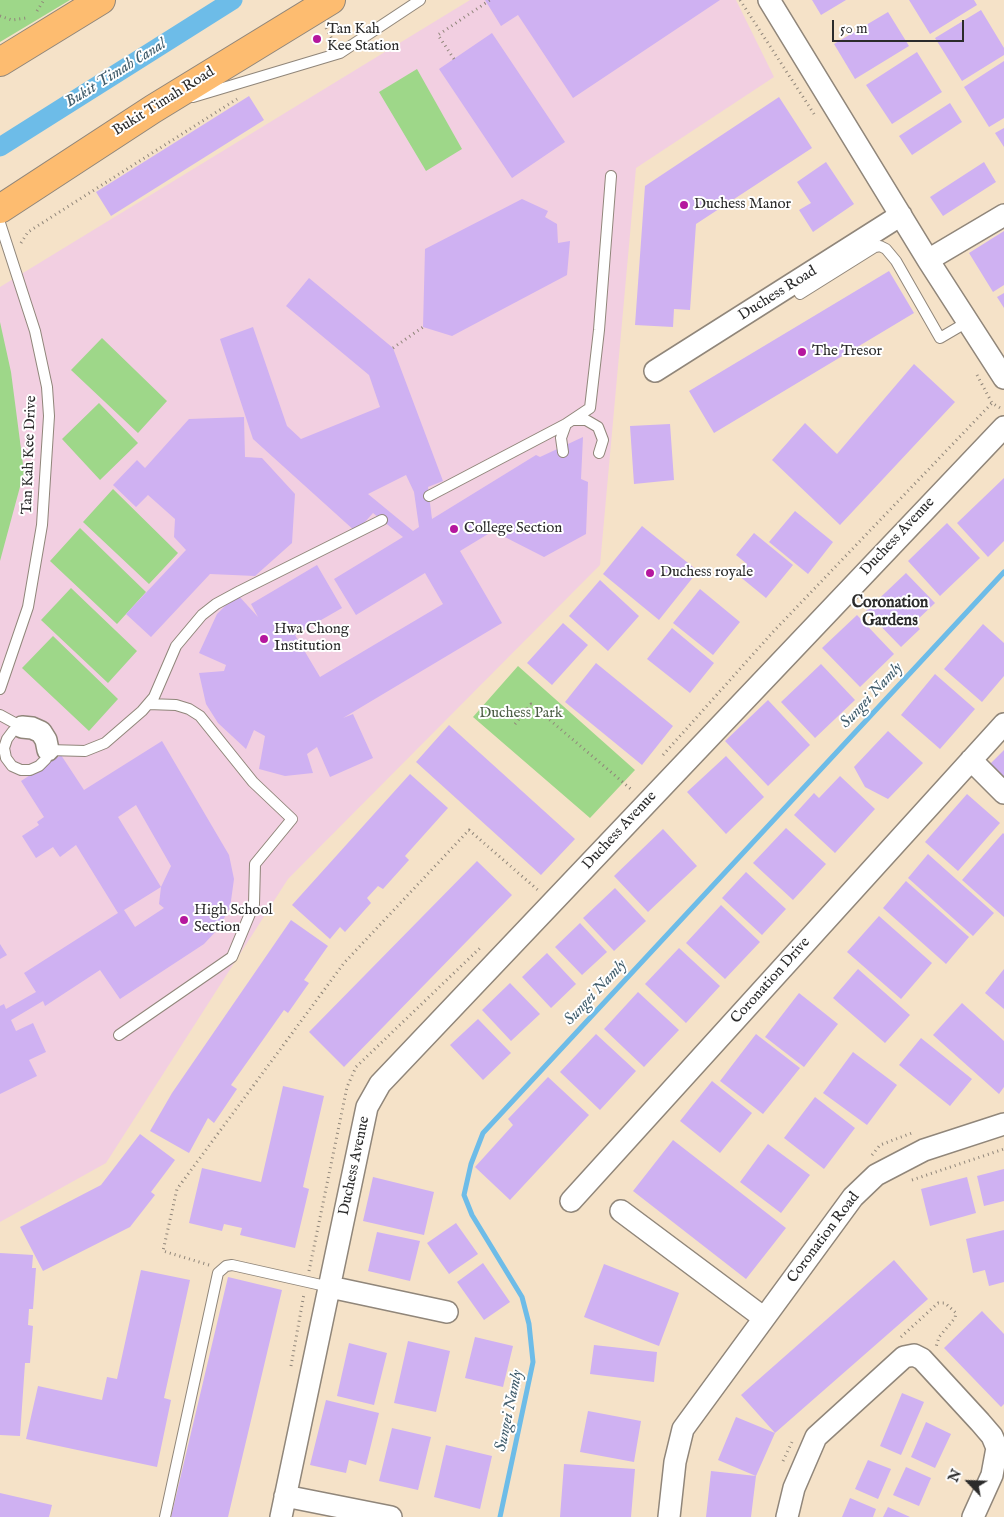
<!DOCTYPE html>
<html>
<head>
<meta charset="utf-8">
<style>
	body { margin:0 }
	#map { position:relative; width:1004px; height:1517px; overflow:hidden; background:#f5e2c8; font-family:"IM FELL English",serif }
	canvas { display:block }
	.north { position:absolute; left:944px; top:1457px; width:50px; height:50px; -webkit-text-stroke:4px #fff; paint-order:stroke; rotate:294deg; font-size:14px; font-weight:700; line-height:20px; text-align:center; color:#2b2b2b }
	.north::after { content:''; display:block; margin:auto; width:18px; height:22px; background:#2b2b2b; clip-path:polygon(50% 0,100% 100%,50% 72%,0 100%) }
	.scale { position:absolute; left:832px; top:20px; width:132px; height:22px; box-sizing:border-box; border:2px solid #2b2b2b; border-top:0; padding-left:6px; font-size:15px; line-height:18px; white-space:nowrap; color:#2b2b2b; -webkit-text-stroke:4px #fff; paint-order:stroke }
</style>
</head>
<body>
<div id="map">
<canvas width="1004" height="1517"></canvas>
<div class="north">N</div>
<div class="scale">50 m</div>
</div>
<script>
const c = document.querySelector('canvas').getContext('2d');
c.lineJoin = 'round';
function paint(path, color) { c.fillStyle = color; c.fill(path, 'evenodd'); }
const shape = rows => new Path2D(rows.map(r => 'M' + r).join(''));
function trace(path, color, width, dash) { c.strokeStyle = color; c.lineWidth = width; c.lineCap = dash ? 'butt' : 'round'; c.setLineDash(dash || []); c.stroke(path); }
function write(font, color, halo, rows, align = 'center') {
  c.font = font + ' "IM FELL English",serif'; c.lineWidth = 4; c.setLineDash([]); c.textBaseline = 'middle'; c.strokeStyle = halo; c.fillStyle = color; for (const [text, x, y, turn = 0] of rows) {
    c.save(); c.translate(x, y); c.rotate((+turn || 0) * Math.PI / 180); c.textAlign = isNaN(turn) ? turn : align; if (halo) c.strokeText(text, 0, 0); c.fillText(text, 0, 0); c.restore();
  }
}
paint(shape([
	[470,0,736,0,774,77,636,168,600,565,288,879,106,1163,0,1222,0,287]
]), '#f2cfe1');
paint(shape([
	[0,0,70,0,0,42],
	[417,69,462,149,426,171,379,92],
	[0,322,11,372,24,472,0,561],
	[102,338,167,401,138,433,71,370],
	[99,403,138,443,100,480,62,439],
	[113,489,178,553,149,584,83,522],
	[80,528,146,592,117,624,50,561],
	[71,588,137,651,108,683,41,620],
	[53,636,118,699,89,731,22,668],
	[518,666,635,770,590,818,473,717]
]), '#9ed789');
trace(shape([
	[500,1517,533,1362,529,1324,522,1297,472,1215,464,1195,471,1164,483,1133,1004,572]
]), '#6dbce8', 5);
trace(shape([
	[0,147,233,0]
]), '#6dbce8', 19);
paint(shape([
	[485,0,720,0,573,98,518,15,501,26],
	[812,0,846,0,821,15],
	[909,0,974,0,977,5,930,34],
	[981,10,1004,48,1004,55,962,81,935,38],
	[888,12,909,46,855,79,834,44],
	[492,33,565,142,512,178,439,69],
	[917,52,942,92,892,124,866,85],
	[1004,61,1004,118,989,127,964,87],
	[249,96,264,120,111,216,96,192],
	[779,97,812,148,696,224,690,310,674,309,673,327,635,325,645,186],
	[950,103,962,122,912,155,899,136],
	[1004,128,1004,147,995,133],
	[826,162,854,204,813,232,799,210,811,203,797,182],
	[984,162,996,182,943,216,930,197],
	[522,199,548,211,545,217,557,224,558,243,570,241,567,275,452,336,423,327,425,249],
	[1004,231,1004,285,993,292,969,253],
	[889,271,914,313,714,433,689,391],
	[309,278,393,348,443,481,428,487,432,519,536,455,540,457,583,437,581,479,588,482,586,534,544,557,493,531,460,551,502,623,343,718,353,714,373,758,330,777,317,747,307,754,313,773,285,776,259,769,265,736,254,730,246,749,218,723,206,704,199,673,224,671,226,665,199,653,217,614,237,594,258,617,251,604,317,565,342,608,295,635,320,677,443,604,425,573,356,615,334,579,403,537,373,513,356,532,253,439,220,339,253,327,287,426,301,439,380,407,369,375,286,306],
	[406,475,414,492,419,527,413,531,368,494],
	[1004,293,1004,308,997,297],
	[914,364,955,402,840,525,772,460,805,423,837,454],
	[244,417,245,457,262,458,295,494,292,543,255,576,210,574,151,637,126,614,186,550,174,537,175,519,148,495,136,507,113,485,137,460,145,468,189,419],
	[670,424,674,480,634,484,630,426],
	[1004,478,1004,541,988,557,957,523],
	[795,511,833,542,808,574,769,542],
	[947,523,980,558,940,596,908,561],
	[642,526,698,571,659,620,603,574],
	[754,533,793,565,766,598,738,575,747,564,736,555],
	[906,573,935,603,914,623,920,629,901,647,866,611],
	[600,580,639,616,608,651,569,616],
	[700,589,740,622,713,655,673,623],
	[857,615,894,654,860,687,822,648],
	[563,623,588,645,552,685,527,663],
	[983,624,1004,643,1004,676,982,702,944,669],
	[672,628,714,663,690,693,647,659],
	[596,663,673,726,642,765,565,702],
	[821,664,855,700,815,738,781,702],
	[935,674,975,709,940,749,901,715],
	[768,700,810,745,768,786,725,741],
	[449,725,575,839,541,875,416,762],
	[888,731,923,763,888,799,865,787,854,767],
	[162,741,229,855,234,879,230,908,217,930,204,944,120,999,100,970,45,1006,43,1001,11,1020,16,1031,33,1023,46,1052,29,1060,37,1076,0,1094,0,1006,4,1004,6,1009,36,992,24,973,118,913,76,845,60,857,53,847,36,858,22,836,39,825,37,822,44,817,21,781,61,755,84,790],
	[136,805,171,866,161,887,159,904,164,908,135,927,124,910,161,887,118,817],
	[1004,750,1004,779,989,765],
	[726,756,764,797,726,834,687,792],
	[410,774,448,808,405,856,409,860,383,889,378,886,367,898,371,903,345,932,340,927,330,939,292,905],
	[840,776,875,809,835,853,794,815,814,793,819,798],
	[967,794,1000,823,958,871,925,842],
	[786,828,826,864,793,900,753,863],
	[663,829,697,866,648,912,614,876],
	[1003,833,1004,834,1004,917,962,880],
	[928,854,994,913,973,936,908,878],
	[477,861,512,895,344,1067,309,1032],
	[746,872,786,909,762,935,722,898],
	[906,881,969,937,946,964,883,908],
	[615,888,646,921,614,951,583,918],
	[721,905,760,942,725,979,686,943],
	[879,916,932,963,901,999,847,952],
	[291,920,328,946,304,980,309,983,288,1013,284,1010,231,1085,237,1089,214,1123,208,1118,189,1153,150,1131,172,1093],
	[580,923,607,952,582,975,555,947],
	[0,944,7,955,0,959],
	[679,948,720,986,686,1023,645,984],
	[547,953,576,984,551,1008,522,977],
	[858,969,910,1015,885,1043,833,998],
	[1004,969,1004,1009,985,993],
	[510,983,540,1014,511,1041,482,1010],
	[638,992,679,1030,644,1067,604,1029],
	[799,993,838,1024,804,1067,765,1037],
	[962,1003,1004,1041,1004,1087,999,1094,933,1035],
	[478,1019,511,1053,483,1080,450,1045],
	[596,1034,636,1071,600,1110,560,1072],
	[756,1034,800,1068,763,1114,720,1081],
	[921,1038,972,1079,950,1106,899,1065],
	[853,1052,897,1085,867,1125,823,1093],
	[548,1077,589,1115,510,1200,475,1167,513,1125,508,1119],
	[712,1081,752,1113,720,1153,680,1121],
	[283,1086,324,1096,303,1187,309,1189,295,1248,240,1235,242,1228,224,1224,222,1231,189,1223,202,1168,261,1182],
	[815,1097,855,1128,824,1169,784,1138],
	[140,1134,175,1160,151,1192,155,1195,130,1227,43,1271,20,1227,101,1185],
	[673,1140,786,1228,746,1279,633,1191],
	[768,1144,810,1175,781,1213,740,1182],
	[1004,1169,1004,1201,984,1206,977,1176],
	[373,1177,434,1192,424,1235,363,1221],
	[967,1177,976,1213,930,1226,921,1189],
	[456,1223,478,1254,449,1274,427,1243],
	[1004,1230,1004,1282,989,1286,985,1270,973,1273,966,1239],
	[377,1232,420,1241,410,1281,368,1271],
	[0,1253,33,1255,32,1268,36,1268,33,1309,29,1309,28,1325,33,1326,30,1363,25,1363,20,1436,0,1435],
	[894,1260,928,1299,775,1433,756,1476,718,1460,736,1417,775,1433,741,1395],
	[483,1263,510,1302,484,1320,457,1282],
	[604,1264,679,1293,659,1346,584,1317],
	[141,1270,190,1280,164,1398,171,1400,157,1467,26,1439,38,1386,102,1400,107,1377,117,1379],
	[228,1277,282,1290,228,1517,171,1517],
	[982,1311,1004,1334,1004,1404,1001,1407,944,1348],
	[475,1337,513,1346,503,1387,465,1378],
	[408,1341,450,1351,436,1412,394,1403],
	[349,1343,387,1353,374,1405,337,1396],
	[594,1345,657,1352,654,1382,590,1374],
	[902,1393,924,1402,901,1455,880,1446],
	[326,1400,379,1413,366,1465,349,1460,346,1473,310,1465],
	[588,1411,641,1421,634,1462,580,1452],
	[926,1422,951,1434,935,1468,911,1457],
	[392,1428,431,1437,418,1490,379,1481],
	[446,1445,492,1456,480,1509,434,1497],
	[868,1460,891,1469,878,1499,855,1489],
	[564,1464,635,1469,631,1517,560,1517],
	[906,1467,931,1478,919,1506,893,1495],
	[711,1471,756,1476,751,1517,706,1517],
	[0,1493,52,1505,49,1517,0,1517],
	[850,1498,876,1509,873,1517,842,1517],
	[888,1507,910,1517,883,1517]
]), '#cfb1f2');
const service = shape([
	[193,97,340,53,420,0],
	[0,223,35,331,47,387,49,416,42,525,28,607,0,689],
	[795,284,800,294,875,247,880,246,886,249,896,261,940,338,969,321],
	[572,420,586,420,598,427,603,440,599,453],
	[563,452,561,438,566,424],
	[429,496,566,424,590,408,599,330,611,176],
	[0,715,22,727],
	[22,727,13,731,7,739,4,748,6,758,12,766,21,770,30,770,39,766,46,759,48,750,85,751,105,743,142,711,154,697,176,646,202,615,216,604,240,591,382,520],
	[119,1035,232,957,254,904,255,864,292,819,253,782,200,716,189,709,176,705,148,704],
	[165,1517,218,1273,226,1266,232,1265,330,1287]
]);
const minor = shape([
	[769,0,928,260,1004,378],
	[928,260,1004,215],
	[655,371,901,215],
	[22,727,32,728,41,732,46,740,48,750],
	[971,760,1004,793],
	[571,1201,1004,724],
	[621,1211,764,1318],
	[330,1287,447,1312],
	[285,1496,391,1517],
	[281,1517,367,1107,380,1084,1004,427],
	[669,1517,675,1462,683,1429,853,1197,876,1175,924,1150,1004,1124],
	[787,1517,794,1488,816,1437,904,1357,914,1355,922,1359,980,1422,992,1436,997,1448,992,1475,973,1517]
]);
const trunk = shape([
	[0,62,101,0],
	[0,209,153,109,331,0]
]);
trace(service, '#90867a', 12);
trace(minor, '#90867a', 24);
trace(trunk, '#90867a', 30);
trace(shape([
	[740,0,816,117],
	[37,11,44,0],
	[0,16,12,20,26,18],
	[326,28,333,41],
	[454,59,438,35,490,0],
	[21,243,28,232,237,99],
	[393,348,423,327],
	[977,375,992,403,1002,409],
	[515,724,531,704,632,790],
	[663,755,772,633,992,403],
	[872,1155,880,1145,912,1133],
	[912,1180,1004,1149],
	[209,1265,163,1251,177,1189,344,963,469,830,539,891],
	[309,1271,347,1087,356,1067,480,948],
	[901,1337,938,1303,945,1303,956,1313,955,1318,939,1337,936,1347],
	[291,1366,304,1294],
	[783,1461,792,1442]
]), '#90867a', 3, [1, 4]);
trace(service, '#fff', 10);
trace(minor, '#fff', 21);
trace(trunk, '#fdbc70', 28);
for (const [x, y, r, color] of [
	[317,39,5,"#b5179e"],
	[684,205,5,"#b5179e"],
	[802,352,5,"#b5179e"],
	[454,529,5,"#b5179e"],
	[650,573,5,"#b5179e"],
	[264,639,5,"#b5179e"],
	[184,920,5,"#b5179e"]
]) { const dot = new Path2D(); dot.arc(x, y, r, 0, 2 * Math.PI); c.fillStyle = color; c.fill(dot); trace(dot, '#fff', 2); }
write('15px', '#2b2b2b', '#fff', [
	["Tan Kah",327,30],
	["Kee Station",327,47],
	["Duchess Manor",694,205],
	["The Tresor",812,352],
	["College Section",464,529],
	["Duchess royale",660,573],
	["Hwa Chong",274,630],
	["Institution",274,647],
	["High School",194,911],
	["Section",194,928]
], 'left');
write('15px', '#2b2b2b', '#fff', [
	["Bukit Timah Road",164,102,-32],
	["Duchess Road",778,294,-32],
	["Tan Kah Kee Drive",30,455,-88],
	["Duchess Avenue",898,537,-47],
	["Duchess Avenue",620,831,-47],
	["Coronation Drive",771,981,-48],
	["Duchess Avenue",355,1166,-78],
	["Coronation Road",824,1238,-53]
]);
write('15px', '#4e5f47', '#fff', [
	["Duchess Park",521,714]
]);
write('italic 16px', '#425e6d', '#fff', [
	["Bukit Timah Canal",116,74,-32],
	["Sungei Namly",872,696,-47],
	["Sungei Namly",596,993,-47],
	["Sungei Namly",510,1411,-78]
]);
write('bold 16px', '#2b2b2b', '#fff', [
	["Coronation",890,604],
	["Gardens",890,622]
]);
</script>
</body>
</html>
